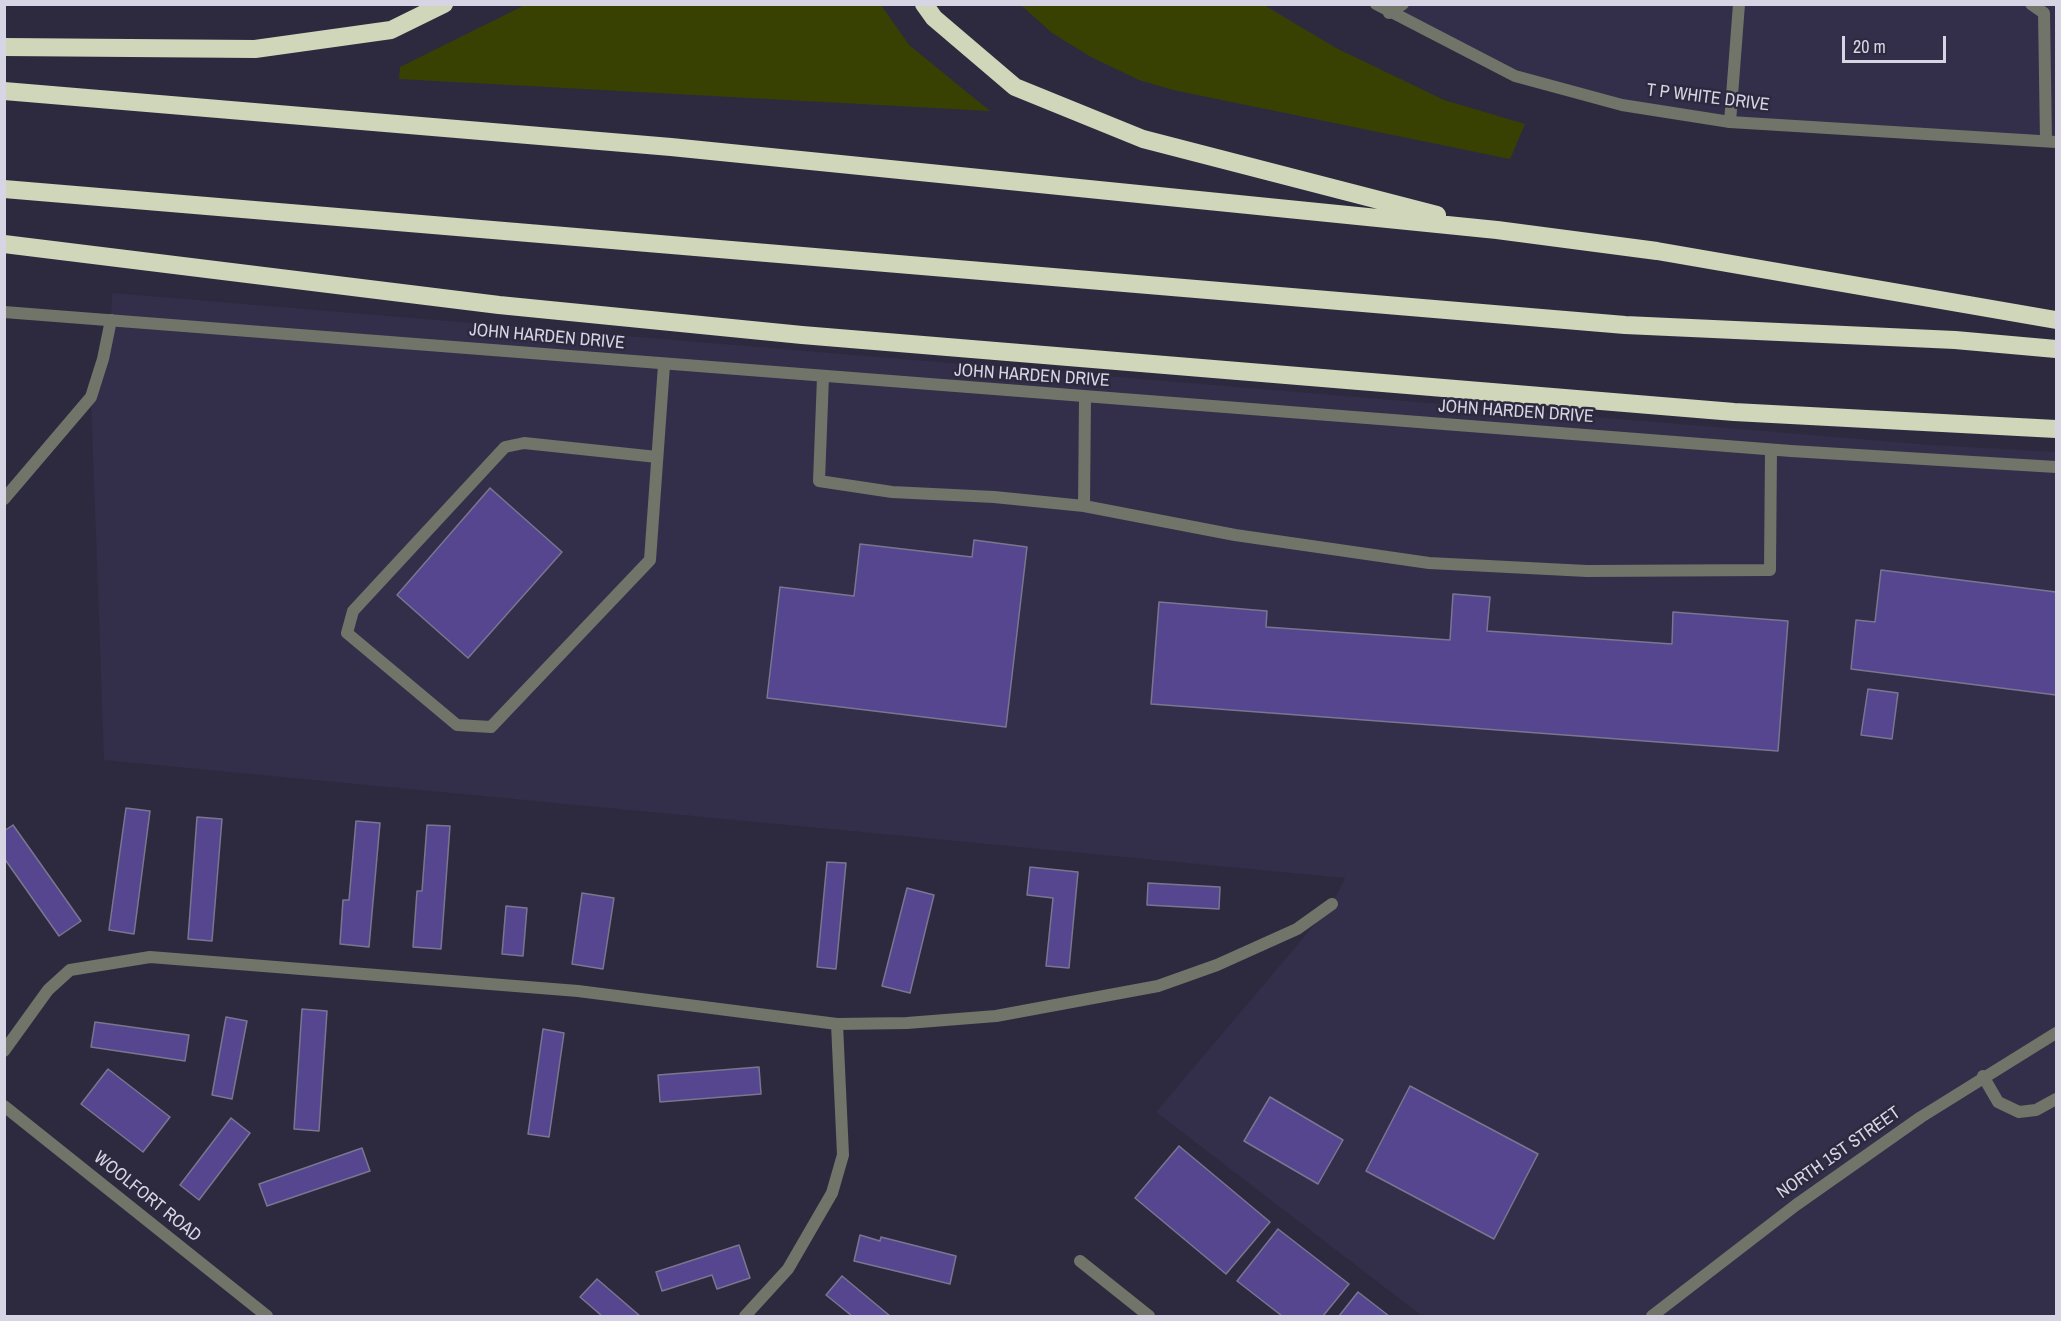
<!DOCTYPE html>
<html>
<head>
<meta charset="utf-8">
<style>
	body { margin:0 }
	#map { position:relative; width:2061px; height:1321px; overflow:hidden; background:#2d2a3f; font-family:"Archivo Narrow",sans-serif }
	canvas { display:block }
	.frame { position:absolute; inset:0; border:6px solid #d7d5e4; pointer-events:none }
	.scale { position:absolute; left:1842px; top:36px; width:104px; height:27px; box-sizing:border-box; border:3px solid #d7d5e4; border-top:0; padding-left:8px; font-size:18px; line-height:21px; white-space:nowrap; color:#d7d5e4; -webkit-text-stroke:4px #2d2a3f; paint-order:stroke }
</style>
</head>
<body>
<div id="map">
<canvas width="2061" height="1321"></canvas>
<div class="frame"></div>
<div class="scale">20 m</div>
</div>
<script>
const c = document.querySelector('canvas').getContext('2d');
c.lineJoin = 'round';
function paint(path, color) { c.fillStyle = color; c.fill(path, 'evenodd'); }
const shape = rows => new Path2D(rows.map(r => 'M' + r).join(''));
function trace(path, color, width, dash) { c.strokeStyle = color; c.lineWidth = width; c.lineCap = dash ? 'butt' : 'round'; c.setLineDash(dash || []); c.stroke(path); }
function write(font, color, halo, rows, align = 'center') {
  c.font = font + ' "Archivo Narrow",sans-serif'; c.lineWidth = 5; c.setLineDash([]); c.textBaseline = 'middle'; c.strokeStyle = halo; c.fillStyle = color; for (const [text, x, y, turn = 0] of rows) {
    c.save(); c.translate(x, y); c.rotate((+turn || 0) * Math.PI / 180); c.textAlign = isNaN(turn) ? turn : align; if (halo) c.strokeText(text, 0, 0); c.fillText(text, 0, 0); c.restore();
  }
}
paint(shape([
	[1376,5,2056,5,2056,142,1730,122,1622,105,1515,76],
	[112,293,1932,445,2056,452,2056,1316,1422,1316,1156,1112,1332,904,1345,878,104,760,91,397,111,320]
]), '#332e4a');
paint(shape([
	[525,5,881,5,909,45,990,111,399,79,400,67],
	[1021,5,1264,5,1336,48,1444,100,1525,124,1510,159,1173,90,1139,80,1091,57,1052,33]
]), '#394102');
const building = shape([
	[490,488,562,552,468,658,397,595,490,488],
	[974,540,1027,547,1006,727,767,698,780,587,854,596,860,544,972,557,974,540],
	[1881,570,2056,592,2056,695,1851,669,1856,620,1875,622,1881,570],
	[1453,594,1490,597,1487,631,1672,644,1673,612,1788,621,1778,751,1151,704,1159,602,1267,611,1266,627,1450,640,1453,594],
	[1868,689,1898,693,1892,739,1861,735,1868,689],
	[126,808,150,811,134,934,109,930,126,808],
	[197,817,222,819,212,941,188,939,197,817],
	[356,821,380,823,369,947,340,944,343,900,349,900,356,821],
	[13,825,81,921,59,936,4,858,4,831,13,825],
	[427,825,450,826,441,949,413,947,417,891,422,891,427,825],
	[827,862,846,863,836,969,817,967,827,862],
	[1030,867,1078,872,1069,968,1046,966,1053,898,1027,895,1030,867],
	[1148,883,1220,887,1219,909,1147,905,1148,883],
	[907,888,934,895,910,993,882,986,907,888],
	[582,893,614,898,603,969,572,964,582,893],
	[506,906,527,908,523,956,502,954,506,906],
	[302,1009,327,1011,319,1131,294,1129,302,1009],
	[226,1017,247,1021,232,1099,212,1095,226,1017],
	[95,1022,189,1035,185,1061,91,1047,95,1022],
	[543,1029,564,1033,549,1137,528,1134,543,1029],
	[759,1067,761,1094,660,1102,658,1075,759,1067],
	[108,1069,170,1117,143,1152,81,1104,108,1069],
	[1410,1086,1538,1154,1494,1239,1366,1171,1410,1086],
	[1270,1097,1343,1140,1318,1184,1244,1141,1270,1097],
	[231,1118,250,1133,199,1200,180,1185,231,1118],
	[1179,1146,1270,1222,1226,1274,1135,1198,1179,1146],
	[362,1148,370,1171,267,1206,259,1184,362,1148],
	[1278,1229,1349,1284,1323,1316,1282,1316,1237,1281,1278,1229],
	[860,1235,880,1241,881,1237,956,1256,950,1284,854,1261,860,1235],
	[739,1245,750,1278,717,1289,712,1275,662,1291,656,1272,739,1245],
	[842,1276,890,1316,852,1316,826,1295,842,1276],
	[597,1279,640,1316,602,1316,580,1297,597,1279],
	[1358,1292,1389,1316,1339,1316,1358,1292]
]);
paint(building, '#564690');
trace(building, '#7a7690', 1.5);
trace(shape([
	[2031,4,2044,13,2046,141],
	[1389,13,1403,4],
	[1730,122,1739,4],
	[823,377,819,481,892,492,994,497,1084,506,1235,535,1429,563,1587,571,1770,570,1771,450],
	[657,457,524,443,505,447,353,611,347,633,457,725,491,727,650,560,664,365],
	[1084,506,1085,398],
	[1983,1076,1998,1102,2019,1112,2036,1110,2056,1099],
	[1080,1261,1149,1316]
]), '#717468', 12);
trace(shape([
	[4,499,91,397,103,359,111,320],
	[4,1051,48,990,70,970,150,957,578,991,837,1024,907,1023,996,1016,1158,986,1217,965,1297,929,1332,904],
	[4,1106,267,1316],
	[745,1316,788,1269,832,1193,843,1155,837,1024]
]), '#717468', 12);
trace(shape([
	[1376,4,1515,76,1622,105,1730,122,2056,142],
	[4,312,1791,451,2056,467],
	[1652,1316,1796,1205,1921,1117,2056,1033]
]), '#717468', 12);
trace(shape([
	[924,4,934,18,1015,87,1143,139,1437,215],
	[4,47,255,49,391,30,444,4],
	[4,91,671,147,1497,230,1657,251,2056,320],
	[4,189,1625,325,1955,340,2056,349],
	[4,244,499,305,802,335,1734,412,2056,429]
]), '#cfd6b9', 18);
write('18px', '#d7d5e4', '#2d2a3f', [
	["T P WHITE DRIVE",1708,98,7],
	["JOHN HARDEN DRIVE",547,337,5],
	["JOHN HARDEN DRIVE",1032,376,4],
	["JOHN HARDEN DRIVE",1516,412,4],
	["NORTH 1ST STREET",1839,1153,-35],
	["WOOLFORT ROAD",147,1197,39]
]);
</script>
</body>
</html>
